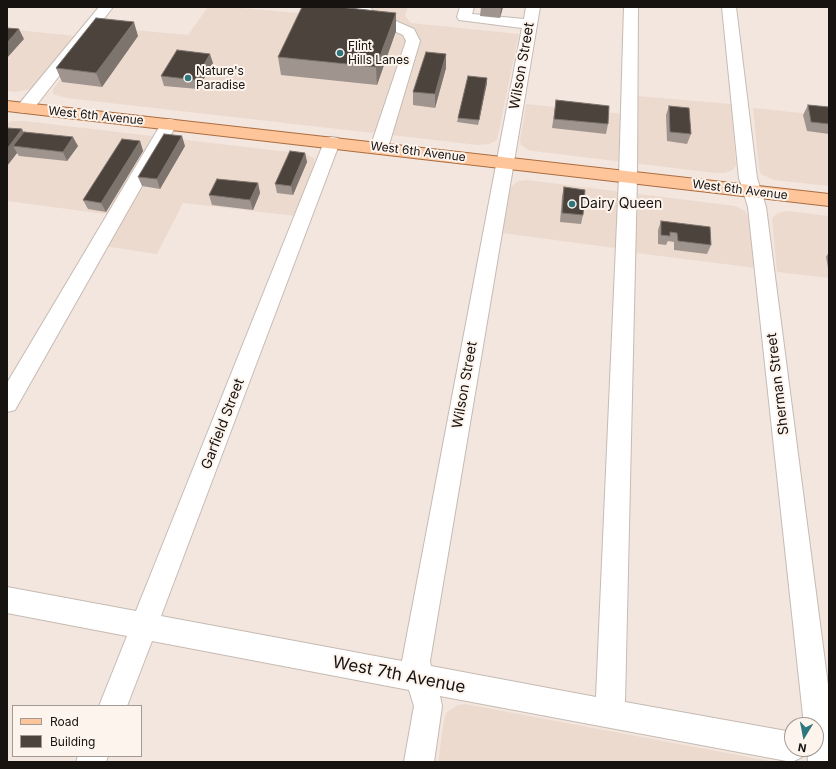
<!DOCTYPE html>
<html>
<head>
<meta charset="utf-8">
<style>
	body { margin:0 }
	#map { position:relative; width:836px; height:769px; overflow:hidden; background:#f2e6df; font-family:Inter,sans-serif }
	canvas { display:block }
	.frame { position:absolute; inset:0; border:8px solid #161310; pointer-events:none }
	.legend { position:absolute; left:12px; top:705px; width:130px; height:52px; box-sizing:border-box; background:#fef4ee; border:1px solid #a19a95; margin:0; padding:5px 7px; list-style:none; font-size:12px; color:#161310 }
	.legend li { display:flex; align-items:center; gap:8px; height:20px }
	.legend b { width:20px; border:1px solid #a19a95 }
	.north { position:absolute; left:784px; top:717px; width:40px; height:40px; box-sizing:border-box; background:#fef4ee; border:1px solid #a19a95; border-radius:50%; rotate:190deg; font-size:11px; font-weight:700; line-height:16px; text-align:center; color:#161310 }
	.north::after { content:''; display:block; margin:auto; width:14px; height:18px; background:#2e777e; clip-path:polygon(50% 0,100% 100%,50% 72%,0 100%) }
</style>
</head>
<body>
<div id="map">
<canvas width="836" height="769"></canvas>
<div class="frame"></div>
<ul class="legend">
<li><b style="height:5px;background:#fec59b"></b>Road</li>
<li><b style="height:11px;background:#4d433d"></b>Building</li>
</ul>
<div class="north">N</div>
</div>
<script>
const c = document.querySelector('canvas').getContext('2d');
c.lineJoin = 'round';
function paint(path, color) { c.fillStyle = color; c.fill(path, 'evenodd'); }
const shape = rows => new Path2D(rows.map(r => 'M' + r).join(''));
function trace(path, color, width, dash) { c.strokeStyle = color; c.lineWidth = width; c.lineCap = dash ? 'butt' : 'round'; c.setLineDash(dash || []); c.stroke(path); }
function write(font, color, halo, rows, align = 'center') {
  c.font = font + ' Inter,sans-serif'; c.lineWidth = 4; c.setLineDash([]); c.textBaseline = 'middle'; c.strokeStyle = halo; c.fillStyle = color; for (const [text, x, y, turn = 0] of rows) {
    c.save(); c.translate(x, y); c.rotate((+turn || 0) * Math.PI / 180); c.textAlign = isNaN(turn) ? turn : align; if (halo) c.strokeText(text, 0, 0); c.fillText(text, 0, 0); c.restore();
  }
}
paint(shape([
	[208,7,231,7,308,14,311,7,408,7,405,16,411,23,519,34,497,140,489,144,478,145,66,98,53,94,53,89,100,27,188,35],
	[7,29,75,36,34,86,31,89,15,92,7,91],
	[625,95,731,104,736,165,734,169,725,173,715,173,533,151,528,150,521,145,520,141,526,104,624,114],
	[753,108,829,116,829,186,774,180,761,174,759,169],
	[13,121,24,121,306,154,314,158,315,165,296,216,183,203,157,254,103,246,120,216,7,201,7,123],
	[527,180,735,206,745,211,749,219,756,268,636,253,622,249,502,233,509,190,514,184,519,181],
	[787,211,829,216,829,278,777,272,772,220,773,217,778,213],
	[465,704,775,762,438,762,444,720,447,712,458,705]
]), '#eddace');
const minor = shape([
	[99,7,113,7,31,112,25,113,19,112,17,108,19,104,99,7],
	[356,7,370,7,373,11,414,29,420,41,388,148,385,152,379,154,373,152,370,148,406,41,403,35,363,17,356,7],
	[460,7,474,7,472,14,524,19,526,7,540,7,430,661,431,666,596,697,619,177,624,7,638,7,637,177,625,702,792,732,792,749,806,749,802,757,792,762,440,696,442,706,434,762,404,762,414,706,409,690,152,641,127,706,99,706,127,636,7,613,7,587,136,611,324,142,326,138,332,137,338,138,340,142,161,616,402,661,522,28,459,20,457,17,460,7],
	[722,7,736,7,757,178,766,207,829,693,829,762,808,762,807,749,816,749,816,725,804,725,748,207,739,178,722,7],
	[169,119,175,120,177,124,15,410,7,412,7,383,161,124,163,120,169,119],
	[78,756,108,756,106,762,76,762,78,756]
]);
const major = shape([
	[7,101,829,194,829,206,7,111,7,101]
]);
trace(minor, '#c6bbb3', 2);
trace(major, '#ac6d3f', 2);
paint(minor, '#fff');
paint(major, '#fec59b');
paint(shape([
	[481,7,503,7,500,18,480,16],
	[396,13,396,31,377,85,281,75,278,57],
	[138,36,102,87,62,82,56,68],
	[446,54,446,68,435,108,413,105,413,92],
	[213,63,198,89,164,86,161,76],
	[487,78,487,83,478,125,457,122,458,118],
	[556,100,608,124,606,134,552,128],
	[808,105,829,107,829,134,807,131,803,115],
	[669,106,691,134,687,144,667,141,666,115],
	[7,128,24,132,78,146,67,161,19,156,17,153,7,166],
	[140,141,143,151,106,212,88,209,83,200],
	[185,146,160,189,142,186,138,177],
	[305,153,307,162,293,195,277,193,275,184],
	[258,183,260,193,253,210,212,205,209,195],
	[564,187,583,215,581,224,560,222,562,196],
	[661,221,711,245,707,254,674,250,674,242,668,241,666,245,658,244,658,230],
	[829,252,829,273,826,257]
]), '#a0948e');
paint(shape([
	[501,7,503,7,500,18],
	[396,13,396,31,377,85,376,67],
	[134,22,138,36,102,87,96,73],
	[19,29,24,39,7,58,7,43],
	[210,54,213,63,198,89,195,80],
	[446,54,446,68,435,108,435,94],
	[487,78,487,83,478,125,479,120],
	[22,129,27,139,13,146,17,153,7,166,7,149],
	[182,136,185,146,160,189,157,179],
	[73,137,78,146,67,161,63,152],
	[140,141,143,151,106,212,101,203],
	[305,153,307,162,293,195,291,186],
	[258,183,260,193,253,210,250,200]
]), '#7e746e');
const building = shape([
	[302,7,339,7,396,13,376,67,278,57,302,7],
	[96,18,134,22,96,73,56,68,96,18],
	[7,28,19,29,7,43,7,28],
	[177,50,210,54,195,80,161,76,177,50],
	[426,52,446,54,435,94,413,92,426,52],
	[468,76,487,78,479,120,458,118,468,76],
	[556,100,609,106,608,124,554,119,556,100],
	[808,105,829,107,829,124,811,122,808,105],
	[669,106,689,108,691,134,670,132,669,106],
	[7,128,22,129,7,149,7,128],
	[24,132,73,137,63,152,13,146,24,132],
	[164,134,182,136,157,179,138,177,164,134],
	[122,139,140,141,101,203,83,200,122,139],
	[290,151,305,153,291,186,275,184,290,151],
	[217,179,258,183,250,200,209,195,217,179],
	[564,187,585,190,583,215,562,213,564,187],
	[661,221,710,227,711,245,678,241,677,233,670,232,670,236,661,235,661,221]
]);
paint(building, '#4d433d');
trace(building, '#7e746e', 1);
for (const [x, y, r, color] of [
	[340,53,4,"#2e777e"],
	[188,78,4,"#2e777e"],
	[572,204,4,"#2e777e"]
]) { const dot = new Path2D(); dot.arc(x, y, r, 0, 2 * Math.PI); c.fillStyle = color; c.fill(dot); trace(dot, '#fef4ee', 1.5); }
write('12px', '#161310', '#fef4ee', [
	["Flint",348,46],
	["Hills Lanes",348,60],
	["Nature's",196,71],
	["Paradise",196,85]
], 'left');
write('12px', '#161310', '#fef4ee', [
	["West 6th Avenue",96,116,6],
	["West 6th Avenue",418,152,7],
	["West 6th Avenue",740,190,7]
]);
write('14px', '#161310', '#fef4ee', [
	["Wilson Street",522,66,-80],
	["Sherman Street",778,384,-97],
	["Wilson Street",465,385,-80],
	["Garfield Street",223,424,-69]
]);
write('14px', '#161310', '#fef4ee', [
	["Dairy Queen",580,204]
], 'left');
write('17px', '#161310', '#fef4ee', [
	["West 7th Avenue",399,675,11]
]);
</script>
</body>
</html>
